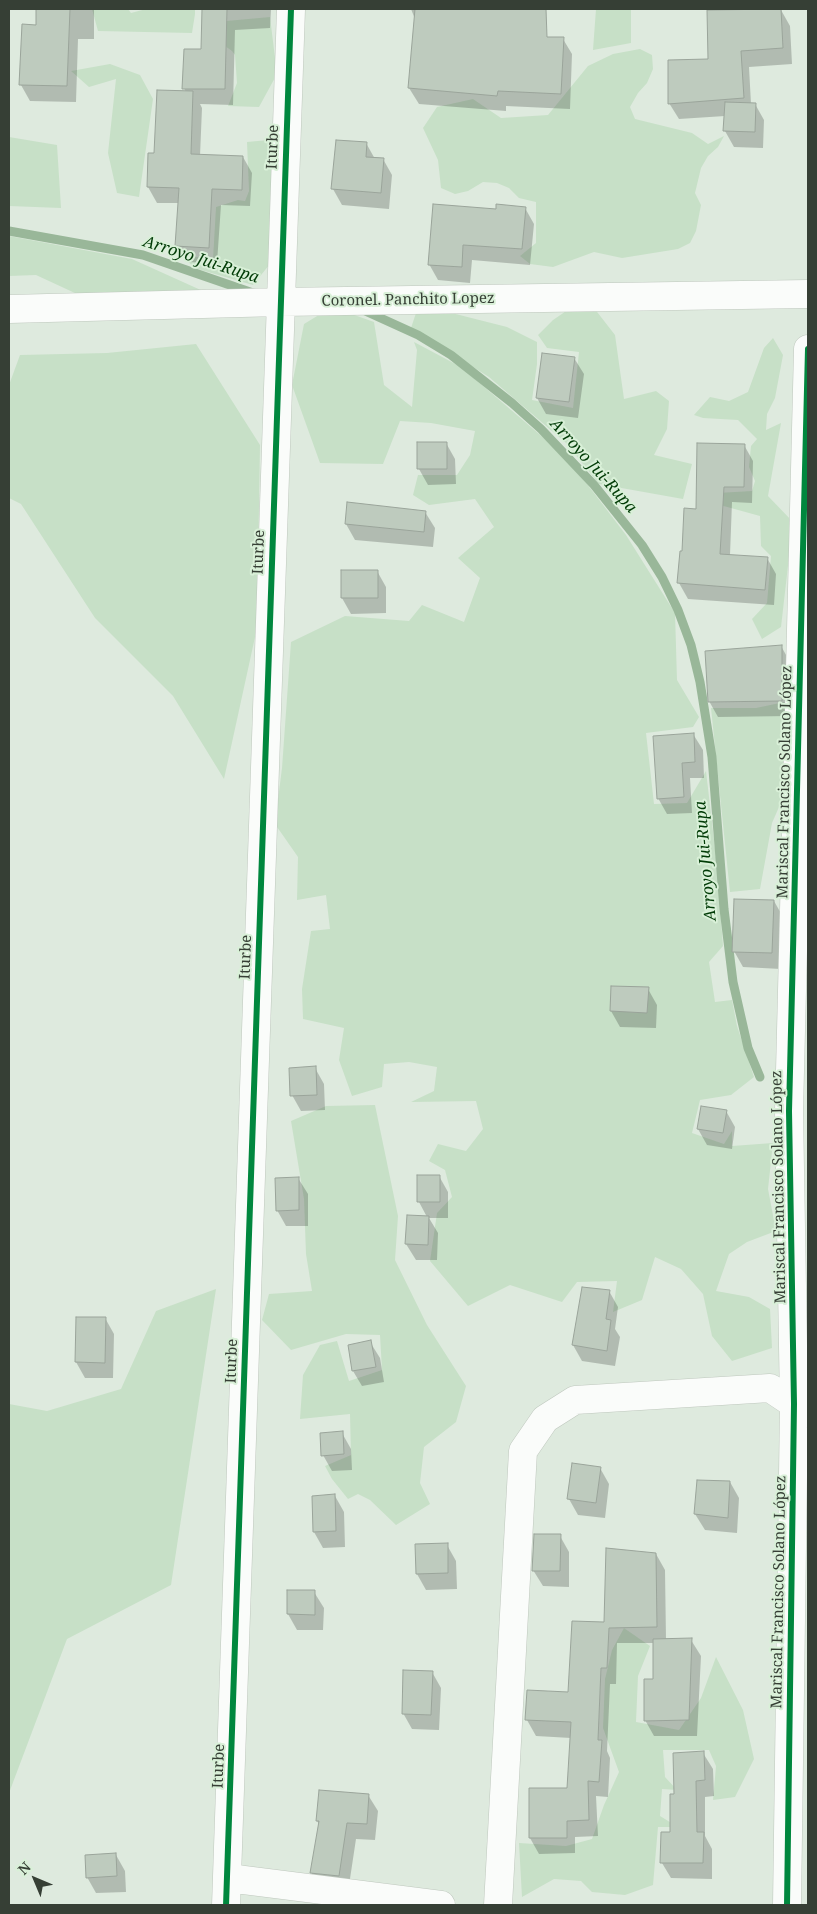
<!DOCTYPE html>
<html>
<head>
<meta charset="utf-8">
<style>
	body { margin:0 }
	#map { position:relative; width:817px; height:1914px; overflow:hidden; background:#deeade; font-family:"Noto Serif",serif }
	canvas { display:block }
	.frame { position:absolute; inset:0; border:10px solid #363f35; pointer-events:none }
	.north { position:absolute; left:10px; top:1854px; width:50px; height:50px; -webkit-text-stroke:4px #d9f0d8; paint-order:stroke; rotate:315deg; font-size:14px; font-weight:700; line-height:20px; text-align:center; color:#363f35 }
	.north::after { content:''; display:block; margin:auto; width:18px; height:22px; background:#363f35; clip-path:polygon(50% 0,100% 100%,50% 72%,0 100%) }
</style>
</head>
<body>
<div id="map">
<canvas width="817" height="1914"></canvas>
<div class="frame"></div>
<div class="north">N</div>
</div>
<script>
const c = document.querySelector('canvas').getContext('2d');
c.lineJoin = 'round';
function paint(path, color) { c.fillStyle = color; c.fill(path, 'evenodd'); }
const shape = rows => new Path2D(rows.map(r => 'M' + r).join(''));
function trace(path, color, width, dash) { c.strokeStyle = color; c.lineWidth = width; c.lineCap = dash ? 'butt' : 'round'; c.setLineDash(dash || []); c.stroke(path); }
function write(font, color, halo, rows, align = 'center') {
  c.font = font + ' "Noto Serif",serif'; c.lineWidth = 4; c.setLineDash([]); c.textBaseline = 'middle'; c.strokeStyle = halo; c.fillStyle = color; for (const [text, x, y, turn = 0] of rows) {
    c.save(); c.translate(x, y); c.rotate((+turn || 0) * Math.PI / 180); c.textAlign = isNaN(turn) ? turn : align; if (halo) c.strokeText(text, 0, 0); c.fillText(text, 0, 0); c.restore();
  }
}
paint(shape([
	[92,9,128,9,131,13,146,9,195,9,195,14,192,33,98,31],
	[596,9,631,9,631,43,593,50],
	[270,17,277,74,259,107,228,106,237,83,235,55,232,51,214,38,215,22],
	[640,49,652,55,653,69,647,83,638,93,630,107,635,119,692,133,708,144,724,136,718,147,708,156,701,168,695,193,701,205,696,231,690,243,678,249,622,258,594,252,553,267,530,264,520,256,536,243,536,202,519,198,509,188,497,183,483,182,468,191,455,194,441,188,438,160,423,128,437,107,473,99,501,118,548,115,588,66,613,54],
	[110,64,140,75,153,99,139,197,117,193,108,153,116,79,89,87,71,71],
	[9,137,57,145,61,208,9,206],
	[279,139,278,254,253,285,194,268,182,255,213,259,216,207,238,200,245,201,249,191,247,142],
	[9,236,132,259,214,296,90,300,36,275,9,276],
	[578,303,594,308,615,335,624,399,656,391,669,401,667,429,654,455,692,464,683,499,599,484,566,443,489,377,411,328,417,310,424,306,507,327,537,342,537,364,532,400,573,408,579,352,547,348,538,335,553,320],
	[332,307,374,322,384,385,412,407,417,350,414,342,461,367,546,440,584,480,626,535,675,613,677,680,699,717,693,727,646,733,654,804,687,803,706,771,717,866,723,946,709,962,715,1002,732,1000,737,1026,754,1077,731,1095,700,1100,692,1133,724,1144,732,1131,732,1146,773,1143,768,1189,776,1231,747,1242,729,1254,716,1291,749,1297,770,1309,772,1348,732,1361,712,1336,703,1294,681,1269,655,1257,642,1300,613,1312,617,1281,577,1282,562,1302,510,1285,468,1306,430,1261,437,1213,452,1197,445,1170,429,1161,438,1144,466,1151,483,1129,476,1101,411,1102,434,1091,437,1067,409,1062,384,1064,382,1087,352,1096,339,1060,344,1028,303,1019,302,989,311,931,330,929,326,895,297,900,298,857,275,824,282,768,291,642,345,616,409,621,422,605,464,622,480,578,458,558,494,527,475,499,429,505,413,495,418,475,457,475,470,455,475,431,431,423,400,421,383,464,320,463,292,385,304,324],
	[773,338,783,355,775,398,767,414,766,430,781,423,768,496,793,522,781,627,762,639,752,619,767,603,771,556,761,546,760,516,709,502,717,493,752,491,755,481,749,467,751,446,757,439,738,420,703,418,694,415,710,397,729,401,748,392,764,348],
	[196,344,260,445,257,628,224,779,173,696,95,618,21,504,9,498,9,385,20,355,107,353],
	[794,700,793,775,772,823,760,889,730,892,711,708,756,708],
	[375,1105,398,1216,395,1260,427,1325,466,1386,456,1422,424,1447,420,1483,430,1504,396,1525,370,1500,358,1494,348,1499,332,1479,325,1466,351,1455,350,1414,300,1419,303,1375,320,1345,337,1341,349,1381,382,1370,380,1335,346,1334,291,1350,262,1320,269,1294,312,1291,306,1254,304,1199,291,1121,326,1106],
	[216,1289,171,1585,67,1639,9,1793,9,1404,47,1411,121,1389,156,1311],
	[624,1628,650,1646,638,1676,636,1722,679,1730,701,1698,716,1657,743,1710,754,1759,735,1797,713,1800,716,1766,709,1750,663,1750,665,1777,677,1790,662,1789,660,1816,678,1827,658,1827,653,1885,625,1895,592,1892,581,1881,554,1879,522,1897,519,1843,566,1846,592,1839,604,1805,619,1772,603,1728,605,1679,612,1650]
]), '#c7e0c7');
paint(shape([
	[37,9,94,9,94,39,78,39,76,102,30,101,21,85,37,26],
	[203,9,271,9,270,28,235,30,233,105,200,104,202,108,200,156,243,157,252,173,250,206,221,205,217,263,186,262,177,246,179,203,157,203,148,187,156,154,186,92,184,88,202,51],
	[411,9,469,9,470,34,563,39,572,54,570,109,506,106,506,111,419,104,409,88,415,19],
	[708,9,781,10,790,26,792,64,749,67,751,104,755,104,764,120,763,148,734,147,725,131,725,116,679,119,669,103,710,60],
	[366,143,375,159,383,159,392,175,389,209,342,205,333,189],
	[525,208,534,224,530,265,472,260,470,283,438,280,429,264,497,210],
	[574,358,584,374,578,418,546,414,537,398],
	[446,443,455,459,456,484,428,485,419,469],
	[744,445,753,461,752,503,732,502,730,555,767,558,776,574,774,605,688,599,679,583,683,552],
	[425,512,435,528,433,547,355,540,346,524],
	[377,571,386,587,386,613,351,614,342,598],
	[781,646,790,662,790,716,718,717,709,701],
	[693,734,703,750,704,778,690,778,692,813,667,814,658,798],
	[774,901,783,917,781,969,743,967,734,951],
	[648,989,657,1005,656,1028,620,1027,611,1011],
	[315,1068,324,1084,325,1110,301,1111,292,1095],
	[726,1111,735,1127,732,1149,707,1145,698,1129],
	[439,1176,448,1192,448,1218,429,1218,438,1233,437,1260,416,1260,406,1244,427,1217,419,1202,418,1177],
	[298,1178,308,1194,308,1226,286,1226,277,1210],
	[583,1288,609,1291,618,1307,615,1329,620,1337,615,1366,582,1361,573,1345],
	[77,1318,105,1318,114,1334,113,1378,85,1378,76,1362],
	[370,1342,380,1358,384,1382,362,1386,353,1371],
	[342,1433,351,1449,352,1470,332,1471,323,1455],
	[600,1468,609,1484,605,1518,578,1515,569,1499],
	[730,1482,739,1498,737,1533,705,1530,695,1514],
	[335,1496,344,1512,345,1547,323,1548,314,1532],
	[560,1536,569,1552,569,1587,543,1586,533,1570],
	[447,1545,456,1561,457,1589,426,1590,417,1574],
	[656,1554,665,1570,666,1640,691,1640,701,1656,697,1736,654,1736,645,1720,654,1680,655,1643,617,1643,616,1684,610,1684,607,1751,610,1758,608,1797,596,1796,598,1836,575,1837,575,1853,539,1854,530,1838,530,1789,568,1789,571,1738,536,1736,527,1720,528,1692,570,1693,605,1623],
	[314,1592,324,1608,323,1630,297,1630,288,1614],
	[432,1672,441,1688,439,1730,412,1729,403,1713],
	[703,1753,713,1769,714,1796,705,1797,705,1836,712,1849,712,1879,671,1878,662,1863,671,1833,675,1795],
	[368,1795,378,1811,375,1840,356,1839,348,1892,320,1888,311,1872,319,1824,317,1821],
	[116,1855,125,1871,126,1892,96,1893,87,1877]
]), '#0003');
trace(shape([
	[9,231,143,255,253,293],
	[363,310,418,335,451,355,512,403,541,429,594,485,642,545,662,577,678,610,691,645,700,682,712,757,724,909,733,982,748,1048,760,1077]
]), '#99b799', 9);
const building = shape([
	[36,9,70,9,67,86,19,85,22,24,36,25,36,9],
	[202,9,227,9,225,89,182,89,184,49,201,49,202,9],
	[415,9,546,9,547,37,564,37,561,94,498,91,497,96,408,88,415,9],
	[781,9,783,48,741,51,744,98,668,104,668,60,708,59,707,10,781,9],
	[157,90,193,91,191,154,243,156,242,190,212,189,209,248,175,246,179,188,147,187,148,153,154,153,157,90],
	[725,102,756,103,755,132,723,131,725,102],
	[336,140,367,142,366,157,384,158,381,193,331,189,336,140],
	[433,204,496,209,496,204,526,207,522,249,463,245,462,267,428,265,433,204],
	[542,353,575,357,569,402,536,398,542,353],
	[417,442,447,442,447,469,417,469,417,442],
	[697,443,745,444,744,487,724,487,720,554,768,557,765,590,677,583,680,551,682,551,684,508,696,509,697,443],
	[347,502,426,511,424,532,345,524,347,502],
	[341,570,378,570,378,598,341,598,341,570],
	[782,645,782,701,708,702,705,651,782,645],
	[694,733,695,762,682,763,684,797,657,799,653,736,694,733],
	[734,899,774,900,772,953,732,952,734,899],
	[611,986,649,987,647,1013,610,1011,611,986],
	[316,1066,317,1095,290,1096,289,1068,316,1066],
	[701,1106,727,1110,723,1133,697,1129,701,1106],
	[417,1175,440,1175,440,1202,417,1202,417,1175],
	[299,1177,299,1210,276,1211,275,1178,299,1177],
	[407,1215,429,1216,428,1245,405,1244,407,1215],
	[582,1287,610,1290,606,1319,611,1320,607,1351,572,1345,582,1287],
	[76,1317,106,1317,105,1363,75,1362,76,1317],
	[371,1340,376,1367,352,1371,348,1345,371,1340],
	[343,1431,344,1454,321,1456,320,1433,343,1431],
	[572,1463,601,1467,596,1503,567,1499,572,1463],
	[697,1480,730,1481,728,1518,694,1514,697,1480],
	[335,1494,336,1531,313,1532,312,1496,335,1494],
	[534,1534,561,1534,560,1571,532,1571,534,1534],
	[448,1543,448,1573,416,1574,415,1544,448,1543],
	[606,1548,656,1553,657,1627,609,1628,607,1668,601,1668,598,1740,602,1740,599,1782,588,1781,589,1820,567,1821,567,1838,529,1838,529,1788,567,1788,571,1722,525,1720,527,1690,568,1692,572,1621,604,1622,606,1548],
	[287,1590,315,1590,315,1615,287,1614,287,1590],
	[692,1638,689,1720,644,1721,644,1679,653,1679,653,1639,692,1638],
	[403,1670,433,1671,431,1715,402,1714,403,1670],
	[704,1751,705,1780,696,1781,697,1832,704,1832,703,1863,660,1863,661,1832,670,1832,670,1794,674,1794,673,1753,704,1751],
	[319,1790,369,1794,367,1824,347,1823,339,1876,310,1873,319,1821,316,1821,319,1790],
	[116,1853,117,1876,86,1878,85,1855,116,1853]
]);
paint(building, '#becbbe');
trace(building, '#9aa49a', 1);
const minor = shape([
	[9,309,280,302,808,294],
	[228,1878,441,1905],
	[226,1905,291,9],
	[498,1905,523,1451,545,1419,575,1400,770,1388,794,1404,805,1414],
	[787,1905,794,1404,789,1111,808,349]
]);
trace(minor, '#bec7bd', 29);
trace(minor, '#fafcfa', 28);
trace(shape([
	[226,1905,291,9],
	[787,1905,794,1404,789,1111,808,349]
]), '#00873e', 6);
write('15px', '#363f35', '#d9f0d8', [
	["Iturbe",273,147,-88],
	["Coronel. Panchito Lopez",408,300,-1],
	["Iturbe",259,552,-88],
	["Mariscal Francisco Solano López",785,782,-89],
	["Iturbe",246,957,-88],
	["Mariscal Francisco Solano López",779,1187,-91],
	["Iturbe",232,1361,-88],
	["Mariscal Francisco Solano López",779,1592,-89],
	["Iturbe",219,1766,-88]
]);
write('italic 16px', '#003b06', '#d9f0d8', [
	["Arroyo Jui-Rupa",201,260,18],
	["Arroyo Jui-Rupa",593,466,48],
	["Arroyo Jui-Rupa",706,861,-95]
]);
</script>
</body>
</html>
